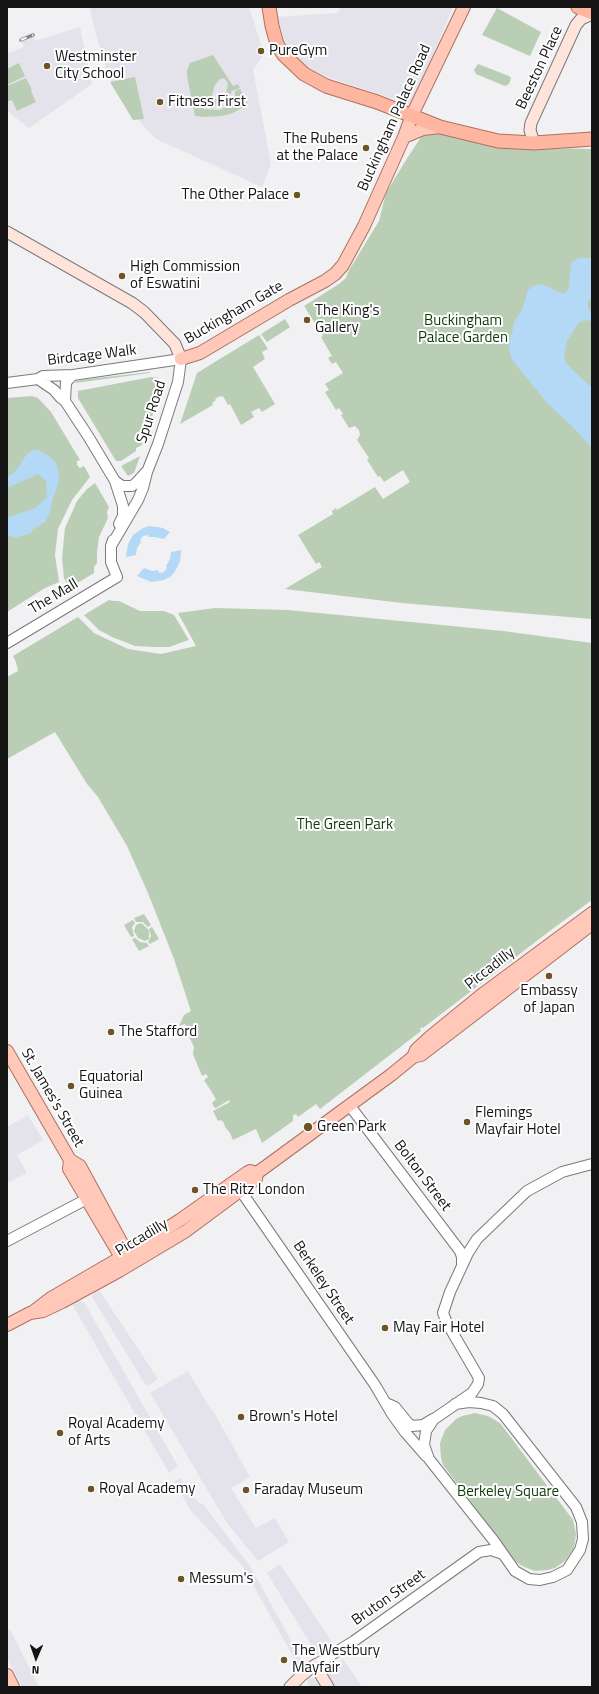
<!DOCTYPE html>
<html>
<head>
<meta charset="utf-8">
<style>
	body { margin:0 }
	#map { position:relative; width:599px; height:1694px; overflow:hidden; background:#f1f0f2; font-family:"Titillium Web",sans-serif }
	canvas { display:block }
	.frame { position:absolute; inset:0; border:8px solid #141414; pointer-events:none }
	.north { position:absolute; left:16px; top:1638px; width:40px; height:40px; -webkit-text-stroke:3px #fefeff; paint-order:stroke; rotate:182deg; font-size:11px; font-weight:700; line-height:16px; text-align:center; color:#141414 }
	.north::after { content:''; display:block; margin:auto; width:14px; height:18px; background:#141414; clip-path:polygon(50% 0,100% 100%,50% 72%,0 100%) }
</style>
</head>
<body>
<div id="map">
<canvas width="599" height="1694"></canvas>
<div class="frame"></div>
<div class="north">N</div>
</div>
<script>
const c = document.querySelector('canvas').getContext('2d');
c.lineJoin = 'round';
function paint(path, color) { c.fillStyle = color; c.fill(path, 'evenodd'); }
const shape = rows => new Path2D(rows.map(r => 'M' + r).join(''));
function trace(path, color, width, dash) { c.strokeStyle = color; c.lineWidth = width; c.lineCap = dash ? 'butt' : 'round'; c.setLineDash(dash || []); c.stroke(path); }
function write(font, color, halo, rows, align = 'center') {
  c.font = font + ' "Titillium Web",sans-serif'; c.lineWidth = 4; c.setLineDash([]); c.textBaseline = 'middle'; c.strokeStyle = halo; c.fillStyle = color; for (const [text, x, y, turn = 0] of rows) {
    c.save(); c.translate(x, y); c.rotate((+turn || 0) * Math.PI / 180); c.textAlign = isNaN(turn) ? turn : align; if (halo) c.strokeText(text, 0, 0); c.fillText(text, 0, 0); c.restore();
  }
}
paint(shape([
	[90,7,249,7,264,54,253,70,271,164,262,187,156,139,152,135,122,102,108,75,93,24],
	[340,7,453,7,411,107,391,98,315,73,305,67,288,49,277,17,338,13],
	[80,27,92,84,29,128,7,111,7,54,24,47,20,37,28,34,33,33,35,41],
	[28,1115,43,1140,17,1155,27,1173,7,1183,7,1127],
	[99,1290,158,1379,149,1385,145,1384,92,1297,93,1294],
	[79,1301,84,1302,178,1466,169,1473,72,1304],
	[188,1371,211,1410,212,1409,250,1477,231,1488,256,1528,275,1518,289,1542,258,1561,227,1523,150,1393],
	[180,1478,197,1501,204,1505,250,1566,303,1662,299,1667,243,1567,191,1511,174,1481],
	[280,1564,334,1645,317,1655,267,1573],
	[10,1629,39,1687,22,1687,7,1658,7,1631],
	[343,1659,362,1687,335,1687,326,1671],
	[309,1678,314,1678,320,1687,310,1687,307,1682]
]), '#e4e3ec');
paint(shape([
	[497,8,541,32,530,56,482,35],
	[213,55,233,86,238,84,240,88,232,91,227,100,219,105,207,104,202,102,199,105,193,101,195,103,204,109,220,110,232,103,235,98,235,91,240,89,248,104,233,113,222,116,203,117,195,116,187,76,187,70,190,63],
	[224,78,228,83,226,94,220,99,211,99,215,85,220,79],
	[19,63,25,76,7,85,7,69],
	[478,64,509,76,511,78,509,84,505,86,476,74,474,70],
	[135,77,144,119,133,120,110,82],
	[26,78,32,90,30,92,31,91,36,102,17,111,12,100,7,102,7,86],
	[432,132,456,138,504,147,592,149,592,619,402,603,285,589,322,567,319,562,316,564,298,535,333,514,332,511,336,508,337,510,375,487,383,499,410,482,403,470,384,482,380,476,378,477,367,460,369,458,357,440,360,435,359,430,355,426,349,428,341,415,343,414,339,408,336,410,325,392,329,390,325,384,343,373,336,362,332,364,328,358,332,356,321,337,323,336,304,306,339,284,346,278,348,272,379,221,386,193,406,160,423,134],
	[285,319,290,327,267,342,261,334],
	[259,335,268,349,262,352,265,359,253,367,275,404,262,412,259,408,251,412,254,417,241,425,230,404,228,405,223,396,221,397,220,396,215,399,216,400,212,403,213,405,180,424,197,373],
	[150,372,150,373,75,383,77,381,89,379],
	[151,377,159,378,156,382,159,385,162,382,163,386,142,445,136,448,136,451,121,461,116,461,78,398,78,391],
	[32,396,38,398,51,412,80,460,77,461,77,465,80,468,84,466,90,477,72,500,58,529,55,555,59,582,45,588,7,612,7,398],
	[140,456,134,473,128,476,121,466],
	[95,483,109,507,107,512,108,518,99,537,97,552,97,563,94,567,94,573,69,588,64,578,62,558,65,528,77,501,87,489],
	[109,600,114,601,119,601,140,611,164,611,174,615,189,640,169,647,155,647,135,646,112,637,99,630,84,615],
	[215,608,288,610,503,631,592,643,592,900,551,930,423,1028,422,1027,420,1029,421,1031,320,1109,316,1104,298,1117,296,1114,293,1115,293,1121,262,1143,256,1129,233,1140,230,1133,225,1127,224,1123,221,1120,218,1121,213,1111,230,1102,229,1100,216,1108,214,1107,212,1103,216,1099,204,1080,208,1077,206,1074,202,1076,193,1054,194,1047,187,1032,180,1029,186,1026,185,1024,179,1026,184,1015,191,1011,174,959,148,893,127,846,98,797,87,784,55,732,7,759,7,677,18,671,16,662,13,656,78,617,94,633,128,649,161,654,196,646,178,613],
	[144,914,151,925,148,927,143,922,136,922,134,918],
	[133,920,135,923,132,927,134,936,131,937,124,925],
	[141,923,148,929,149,932,149,939,145,941,138,938,134,931,136,925],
	[152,927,159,939,150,944,148,942,151,936,149,929],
	[135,938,140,942,147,943,149,946,139,951,132,939],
	[475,1413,488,1416,500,1423,573,1520,576,1534,574,1548,566,1560,555,1568,548,1570,535,1571,522,1566,516,1562,443,1465,441,1458,440,1443,445,1430,456,1419,462,1416]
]), '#baceb6');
paint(shape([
	[579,258,592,258,592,297,588,301,588,308,592,313,592,320,581,321,577,325,567,341,564,356,566,363,575,372,592,388,592,448,572,426,548,404,513,361,510,354,509,344,515,320,522,310,528,290,533,286,542,284,563,294,567,291,569,286,571,263],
	[33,450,37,450,49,456,56,463,59,474,58,485,53,498,50,513,45,522,32,530,31,533,14,538,12,536,7,537,7,518,35,508,40,504,47,497,46,481,38,474,7,488,7,477,15,472,27,454],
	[150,526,163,528,170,532,164,539,155,537,149,537,148,535,143,536,140,540,141,542,137,548,136,555,126,557,128,544,133,535,143,528],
	[181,550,180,562,174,573,170,577,164,580,151,582,137,576,144,568,152,571,158,570,159,573,164,572,167,568,166,566,170,559,171,552]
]), '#b3d9f6');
const tertiary = shape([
	[38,379,54,390,60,397,65,401,88,436,115,481,123,506,123,516,119,524],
	[7,383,38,379,43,376,73,375,181,359,178,382,158,444,147,472,143,488,138,500,111,546],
	[65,401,66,382,73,375],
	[115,481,122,486,132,486,136,483,146,472],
	[7,643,117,577,111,562,111,546,113,540],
	[350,1106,460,1251,462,1257,462,1265],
	[236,1184,375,1385,392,1414,405,1432,426,1456],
	[7,1241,83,1201,86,1198,90,1191],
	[386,1403,395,1407,408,1423,412,1426,423,1425,433,1419],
	[455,1404,469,1402,481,1403,493,1406,503,1414,576,1507,582,1522,583,1539,580,1550,567,1570,553,1577,540,1580,529,1579,515,1571,494,1541,429,1459,424,1445,426,1431,434,1419,472,1393,478,1384,479,1378,447,1323,443,1313,450,1292,468,1253,477,1239,527,1191,562,1172,592,1164],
	[315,1665,354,1641,479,1552,491,1550,503,1554]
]);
const secondary = shape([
	[534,143,530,130,531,123,576,25,581,19,592,14],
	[7,232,132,303,144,312,175,344,181,359],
	[290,1687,301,1676,315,1665,328,1687]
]);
const primary = shape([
	[404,137,423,129,440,127],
	[181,359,200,353,289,300,325,281,335,274,343,265,364,226,404,137,412,115,464,7],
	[7,1051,70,1160,80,1166,131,1260],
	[416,1056,421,1055,592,924],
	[70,1160,69,1169,125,1264],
	[34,1311,51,1298,120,1258,180,1220,248,1172,250,1171,257,1173],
	[7,1325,30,1313,43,1311,62,1302,119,1271,186,1231,256,1179,257,1173,391,1075,413,1057,416,1050,430,1037,484,993,592,913],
	[7,1675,13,1687]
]);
const trunk = shape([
	[269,7,272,26,277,44,283,54,304,74,326,86,377,102,440,127,498,141,534,143,592,139],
	[578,7,592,13]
]);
trace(tertiary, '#7a7a7b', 12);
trace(secondary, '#7a7a7b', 13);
trace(primary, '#ad725f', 14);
trace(trunk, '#ad725f', 15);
trace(tertiary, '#fff', 10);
trace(secondary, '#ffe4db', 11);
trace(primary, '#ffc8b8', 12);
trace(trunk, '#ffb6a0', 13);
const rail = shape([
	[21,40,33,35]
]);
trace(rail, '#858586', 3.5);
trace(rail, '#fefeff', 2, [6]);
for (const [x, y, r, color] of [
	[261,51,4,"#6f5325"],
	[47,66,4,"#6f5325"],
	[160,102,4,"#6f5325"],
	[366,148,4,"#6f5325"],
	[297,195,4,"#6f5325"],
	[122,276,4,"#6f5325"],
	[307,320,4,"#6f5325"],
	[549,976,4,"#6f5325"],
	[111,1032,4,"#6f5325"],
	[71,1086,4,"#6f5325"],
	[467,1122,4,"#6f5325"],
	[308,1127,5,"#6f5325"],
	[195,1190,4,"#6f5325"],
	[385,1328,4,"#6f5325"],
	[241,1417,4,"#6f5325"],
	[60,1433,4,"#6f5325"],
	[91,1489,4,"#6f5325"],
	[246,1490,4,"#6f5325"],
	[181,1579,4,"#6f5325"],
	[284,1660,4,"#6f5325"]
]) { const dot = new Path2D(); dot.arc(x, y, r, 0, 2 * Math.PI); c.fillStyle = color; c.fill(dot); trace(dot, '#fefeff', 1.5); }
write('15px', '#141414', '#fefeff', [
	["PureGym",269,51],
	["Westminster",55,57],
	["City School",55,74],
	["Fitness First",168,102],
	["The Rubens",358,139,"right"],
	["at the Palace",358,156,"right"],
	["The Other Palace",289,195,"right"],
	["High Commission",130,267],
	["of Eswatini",130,284],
	["The King's",315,311],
	["Gallery",315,328],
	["Embassy",549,991,"center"],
	["of Japan",549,1008,"center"],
	["The Stafford",119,1032],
	["Equatorial",79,1077],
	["Guinea",79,1094],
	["Flemings",475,1113],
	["Mayfair Hotel",475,1130],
	["Green Park",317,1127],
	["The Ritz London",203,1190],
	["May Fair Hotel",393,1328],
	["Brown's Hotel",249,1417],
	["Royal Academy",68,1424],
	["of Arts",68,1441],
	["Royal Academy",99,1489],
	["Faraday Museum",254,1490],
	["Messum's",189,1579],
	["The Westbury",292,1651],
	["Mayfair",292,1668]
], 'left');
write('15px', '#141414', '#fefeff', [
	["Beeston Place",540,68,-65],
	["Buckingham Palace Road",395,118,-66],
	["Buckingham Gate",234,313,-30],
	["Birdcage Walk",92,356,-7],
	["Spur Road",152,412,-72],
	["The Mall",54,597,-31],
	["Piccadilly",490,969,-38],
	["St. James's Street",52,1098,60],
	["Bolton Street",422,1176,53],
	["Piccadilly",142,1238,-31],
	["Berkeley Street",323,1283,56],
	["Bruton Street",389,1598,-35]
]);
write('15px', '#113a0b', '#fefeff', [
	["Buckingham",463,321],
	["Palace Garden",463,338],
	["The Green Park",345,825],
	["Berkeley Square",508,1492]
]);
</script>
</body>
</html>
